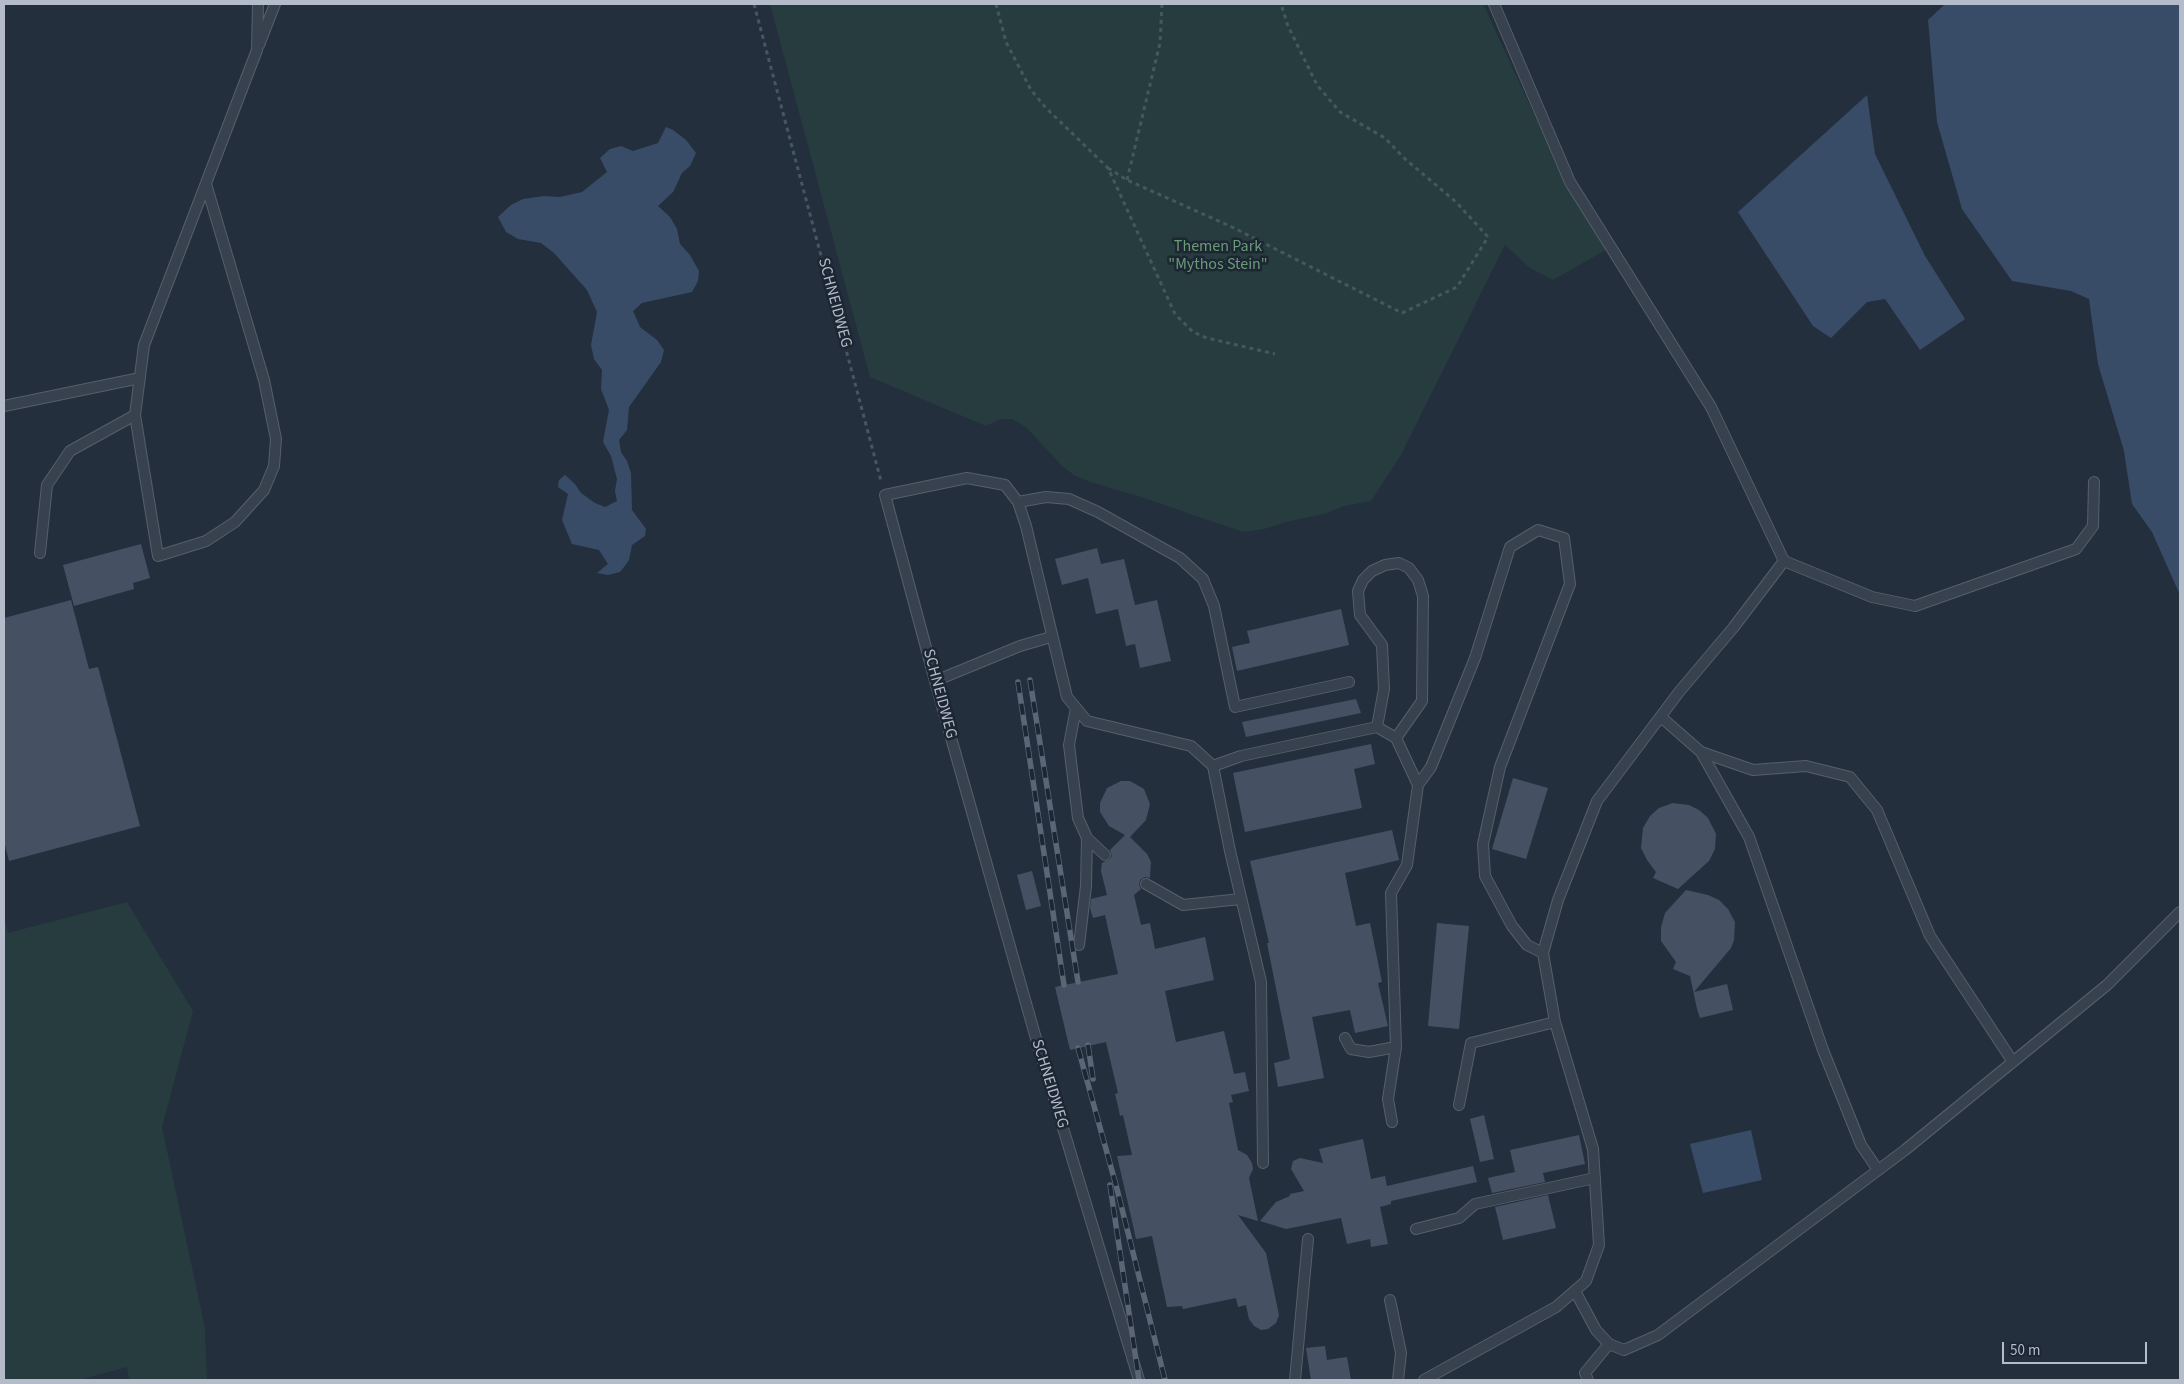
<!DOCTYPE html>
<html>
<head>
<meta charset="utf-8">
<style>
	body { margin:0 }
	#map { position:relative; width:2184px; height:1384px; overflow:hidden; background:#242f3e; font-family:"Source Sans 3",sans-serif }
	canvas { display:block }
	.frame { position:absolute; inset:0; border:5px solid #b4bcc9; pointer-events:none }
	.scale { position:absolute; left:2002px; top:1342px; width:145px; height:22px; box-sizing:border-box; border:2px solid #b4bcc9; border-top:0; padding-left:6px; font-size:15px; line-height:18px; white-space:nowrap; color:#b4bcc9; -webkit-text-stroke:4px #1d2633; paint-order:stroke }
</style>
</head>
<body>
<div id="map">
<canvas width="2184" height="1384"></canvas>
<div class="frame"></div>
<div class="scale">50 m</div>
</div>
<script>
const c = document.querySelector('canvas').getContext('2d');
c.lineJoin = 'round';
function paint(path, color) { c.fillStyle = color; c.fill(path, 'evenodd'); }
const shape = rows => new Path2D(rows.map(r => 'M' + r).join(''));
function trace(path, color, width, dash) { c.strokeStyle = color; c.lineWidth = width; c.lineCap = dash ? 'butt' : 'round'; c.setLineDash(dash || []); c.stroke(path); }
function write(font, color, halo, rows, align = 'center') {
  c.font = font + ' "Source Sans 3",sans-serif'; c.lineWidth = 5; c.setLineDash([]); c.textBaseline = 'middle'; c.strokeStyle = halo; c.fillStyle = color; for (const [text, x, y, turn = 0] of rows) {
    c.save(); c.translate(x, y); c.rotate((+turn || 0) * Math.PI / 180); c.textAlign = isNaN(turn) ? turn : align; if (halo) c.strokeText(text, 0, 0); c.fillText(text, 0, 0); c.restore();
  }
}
paint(shape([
	[770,4,1483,4,1567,185,1606,250,1553,280,1530,268,1505,245,1401,455,1371,501,1344,506,1324,514,1286,522,1264,529,1243,532,1141,497,1090,482,1074,475,1063,467,1026,427,1012,419,1001,419,986,426,870,377],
	[127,902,193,1011,162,1127,205,1328,207,1380,129,1380,127,1367,80,1380,4,1380,4,917,8,933]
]), '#263c3f');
paint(shape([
	[1945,4,2180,4,2180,595,2152,532,2132,504,2124,451,2098,364,2089,299,2071,291,2012,281,1962,209,1937,122,1928,20],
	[1867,95,1875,154,1925,256,1965,319,1920,350,1885,299,1867,302,1831,338,1813,326,1738,212],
	[666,127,673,130,686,140,696,153,690,166,682,173,673,192,658,206,670,217,677,229,680,244,690,255,699,271,698,281,692,292,642,303,633,311,640,327,657,340,664,350,661,362,629,407,627,430,619,440,621,452,627,461,631,473,632,510,646,529,645,536,632,545,629,560,624,567,620,572,608,575,597,573,608,564,599,550,572,544,562,520,568,494,558,487,559,480,565,475,575,484,581,493,595,503,605,507,617,501,615,491,617,479,611,456,603,442,609,410,601,389,602,370,594,359,591,345,597,312,587,290,554,253,541,243,518,239,506,232,498,217,511,205,523,199,544,196,560,197,582,192,607,172,600,158,610,149,621,146,633,151,658,143],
	[1751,1130,1762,1180,1703,1193,1690,1144]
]), '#394c67');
paint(shape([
	[141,544,150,578,133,583,134,589,74,606,63,565],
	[1097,548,1101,564,1124,559,1135,605,1157,600,1171,661,1140,668,1135,644,1126,646,1118,609,1096,614,1088,578,1062,585,1055,559],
	[71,600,89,669,98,667,140,826,9,861,4,841,4,618],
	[1341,609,1349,645,1237,671,1232,647,1250,643,1247,631],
	[1356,699,1361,713,1246,737,1242,722],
	[1371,744,1375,764,1354,769,1362,808,1245,832,1233,773],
	[1513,778,1548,788,1526,859,1492,849],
	[1121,781,1130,781,1144,789,1150,804,1146,820,1130,837,1147,854,1151,862,1150,878,1145,877,1140,880,1139,885,1141,889,1134,895,1141,925,1150,923,1155,949,1205,937,1214,980,1165,991,1176,1042,1224,1031,1234,1074,1245,1072,1249,1091,1231,1095,1233,1102,1229,1103,1238,1150,1247,1155,1252,1163,1253,1169,1249,1178,1258,1221,1238,1215,1266,1253,1279,1315,1276,1323,1268,1329,1261,1330,1254,1326,1249,1319,1246,1305,1238,1307,1236,1298,1183,1309,1182,1306,1167,1307,1152,1236,1136,1239,1132,1221,1117,1156,1132,1155,1123,1115,1120,1116,1118,1106,1115,1094,1118,1093,1106,1042,1070,1050,1055,987,1118,974,1105,915,1093,918,1090,908,1091,899,1107,895,1101,871,1102,863,1110,859,1112,856,1110,850,1125,835,1109,826,1100,812,1100,803,1107,788],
	[1673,803,1689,805,1699,810,1708,818,1716,834,1715,849,1709,861,1678,889,1653,878,1656,872,1647,860,1641,848,1643,828,1650,816,1659,808],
	[1392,830,1399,860,1345,873,1356,926,1370,923,1382,982,1378,983,1388,1026,1355,1033,1350,1010,1312,1017,1324,1078,1278,1087,1274,1063,1290,1059,1267,943,1269,943,1250,861],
	[1032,871,1041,906,1026,910,1017,875],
	[1686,890,1708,895,1719,900,1728,909,1735,922,1734,940,1731,948,1694,992,1727,984,1733,1010,1700,1018,1697,1009,1690,976,1673,969,1676,962,1661,941,1661,927,1665,913],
	[1437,923,1469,926,1459,1029,1428,1026],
	[1484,1115,1494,1159,1480,1162,1470,1119],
	[1579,1135,1585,1164,1543,1173,1545,1182,1492,1193,1488,1178,1515,1172,1510,1150],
	[1363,1139,1371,1179,1385,1176,1387,1186,1473,1166,1477,1182,1391,1201,1391,1204,1380,1207,1388,1244,1371,1247,1370,1239,1347,1244,1341,1218,1286,1229,1260,1221,1276,1202,1290,1196,1290,1194,1304,1191,1291,1169,1293,1161,1300,1158,1323,1163,1319,1149],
	[1548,1195,1556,1228,1503,1240,1495,1207],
	[1325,1346,1327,1360,1347,1357,1351,1380,1311,1380,1306,1348]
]), '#455162');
const lane = shape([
	[259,45,275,4],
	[206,184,264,380,276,439,274,466,264,490,235,522,206,541,158,556,135,415,144,345,257,50,258,4],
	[4,406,140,378],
	[1018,502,1046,497,1069,499,1098,512,1180,558,1203,579,1214,606,1235,707,1349,682],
	[40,553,47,485,70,451,135,415],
	[1784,561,1872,597,1915,606,2076,549,2093,526,2094,482],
	[935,681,1020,646,1051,637],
	[1076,708,1069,745,1078,818,1087,838,1105,855],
	[1661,717,1701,752,1753,770,1806,766,1850,777,1877,810,1930,936,2013,1062],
	[1396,738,1418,785],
	[1701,752,1749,837,1823,1050,1861,1145,1878,1170],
	[1213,766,1241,756,1377,727,1384,689,1382,645,1360,615,1358,591,1363,580,1372,571,1385,565,1399,563,1409,568,1418,580,1423,596,1422,701,1396,738,1377,727],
	[1146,884,1183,905,1241,899],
	[1079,945,1086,886,1087,838],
	[1345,1038,1351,1049,1369,1052,1396,1047],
	[1459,1105,1471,1043,1555,1022],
	[1392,1122,1388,1099,1396,1047,1391,893,1407,865,1418,785,1431,767,1475,658,1510,547,1538,530,1564,538,1570,584,1500,767,1483,844,1485,876,1512,926,1527,945,1543,953],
	[1416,1229,1459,1218,1475,1204,1595,1178],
	[1575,1291,1596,1330,1609,1344,1624,1350,1658,1335,1905,1150,2107,985,2180,912],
	[1390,1300,1401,1353,1398,1380],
	[1139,1380,1035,1035,935,681,885,495,967,478,1005,485,1018,502,1026,526,1067,697,1087,721,1191,746,1213,766,1230,851,1261,982,1263,1163],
	[1295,1380,1308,1239],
	[1424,1380,1556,1307,1586,1281,1599,1245,1593,1149,1555,1022,1543,953,1558,900,1597,801,1679,692,1733,628,1784,561,1711,407,1570,182,1494,4],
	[1588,1380,1585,1373,1609,1344]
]);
trace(lane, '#565f6c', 12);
trace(shape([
	[754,4,881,481],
	[996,4,1006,42,1031,90,1046,108,1108,168,1175,314,1193,332,1207,338,1275,354],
	[1108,168,1127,180,1232,227,1402,313,1457,287,1488,237,1456,202,1404,158,1385,138,1340,112,1317,85,1288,26,1281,4],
	[1127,180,1160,43,1162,4]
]), '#44595c', 3, [4, 4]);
trace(lane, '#38414e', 10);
const rail = shape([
	[1030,680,1078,982],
	[1018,682,1064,985],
	[1088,1045,1093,1079],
	[1078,1048,1117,1189,1165,1380],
	[1110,1185,1139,1380]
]);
trace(rail, '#5a6575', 5.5);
trace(rail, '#1d2633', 4, [11]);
write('16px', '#6b9a76', '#1d2633', [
	["Themen Park",1218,247],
	["\"Mythos Stein\"",1218,265]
]);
write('16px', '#b4bcc9', '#1d2633', [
	["SCHNEIDWEG",834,303,75],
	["SCHNEIDWEG",939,694,75],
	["SCHNEIDWEG",1049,1084,73]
]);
</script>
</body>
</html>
